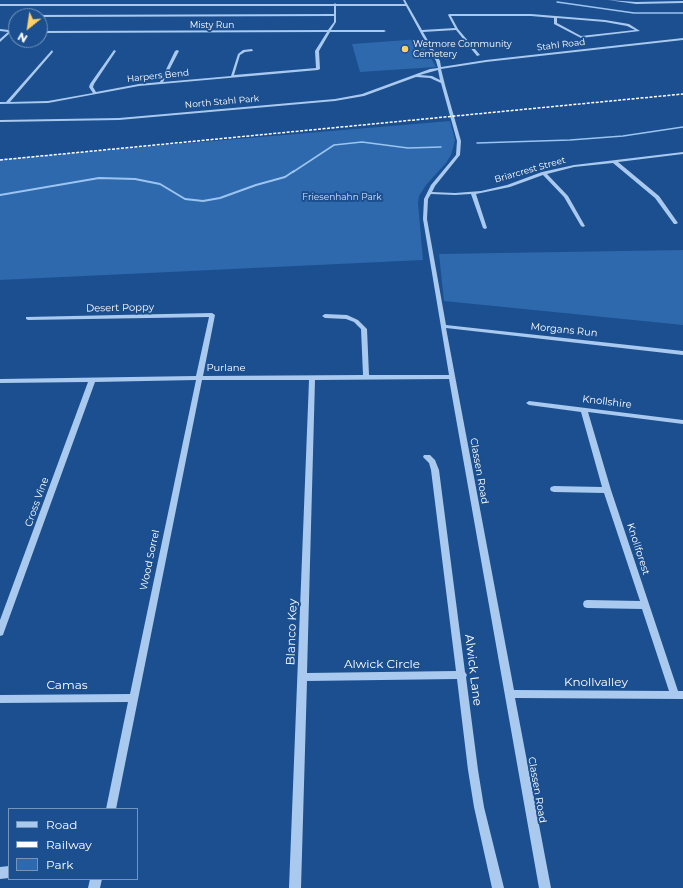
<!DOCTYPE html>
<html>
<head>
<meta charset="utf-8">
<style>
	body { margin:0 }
	#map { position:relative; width:683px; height:888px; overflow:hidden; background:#1b4f8f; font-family:Montserrat,sans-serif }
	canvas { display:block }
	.legend { position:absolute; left:8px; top:808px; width:130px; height:72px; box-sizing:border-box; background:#1b4f8f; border:1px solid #7695bc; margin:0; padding:5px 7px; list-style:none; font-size:12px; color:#fff }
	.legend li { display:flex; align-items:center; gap:8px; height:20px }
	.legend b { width:20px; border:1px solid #7695bc }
	.north { position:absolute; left:8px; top:8px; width:40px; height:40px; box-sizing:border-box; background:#1b4f8f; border:1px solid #7695bc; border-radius:50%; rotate:210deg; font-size:11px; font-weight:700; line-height:16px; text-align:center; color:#fff }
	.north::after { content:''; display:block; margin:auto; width:14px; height:18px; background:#ffd166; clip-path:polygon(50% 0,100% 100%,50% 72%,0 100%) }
</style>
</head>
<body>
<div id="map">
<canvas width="683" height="888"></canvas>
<ul class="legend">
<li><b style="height:5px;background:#a9c9ee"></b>Road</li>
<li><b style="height:5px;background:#fff"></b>Railway</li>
<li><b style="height:11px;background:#2e69ad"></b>Park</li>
</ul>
<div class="north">N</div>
</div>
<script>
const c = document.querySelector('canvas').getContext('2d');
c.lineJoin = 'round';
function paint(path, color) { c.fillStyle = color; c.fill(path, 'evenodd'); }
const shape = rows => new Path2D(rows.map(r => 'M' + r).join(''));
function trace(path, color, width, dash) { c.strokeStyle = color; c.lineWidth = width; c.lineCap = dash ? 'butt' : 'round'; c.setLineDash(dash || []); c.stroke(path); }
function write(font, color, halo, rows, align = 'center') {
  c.font = font + ' Montserrat,sans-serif'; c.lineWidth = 4; c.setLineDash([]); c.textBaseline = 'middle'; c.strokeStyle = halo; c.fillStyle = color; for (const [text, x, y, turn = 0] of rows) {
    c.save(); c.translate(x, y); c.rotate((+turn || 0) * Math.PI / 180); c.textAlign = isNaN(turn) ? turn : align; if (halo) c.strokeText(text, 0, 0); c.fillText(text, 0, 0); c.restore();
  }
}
paint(shape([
	[420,39,436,67,360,72,352,44],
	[450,121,455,140,451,155,446,163,426,185,419,196,418,203,423,260,0,280,0,159],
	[683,250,683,325,444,301,439,254]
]), '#2e69ad');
trace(shape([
	[557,2,634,13,683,13],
	[477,143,570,140,623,136,683,127],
	[293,172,334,145,362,142,408,148,441,147]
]), '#9cc4f0', 1.5);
trace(shape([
	[0,195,99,178,135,179,160,184,185,199,203,201,220,198,256,185,285,177,294,171]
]), '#9cc4f0', 2);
paint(shape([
	[403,0,405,0,422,30,455,28,448,15,449,14,531,14,605,20,629,24,640,31,581,38,554,24,554,18,531,16,451,16,458,29,480,55,477,56,456,30,423,32,440,61,441,67,486,60,683,38,683,40,486,62,441,69,445,85,461,141,460,155,435,186,432,192,455,193,481,191,507,185,542,172,574,165,683,152,683,154,618,162,659,196,678,223,676,224,674,224,655,198,613,163,574,167,547,174,568,196,585,226,583,227,581,226,564,197,543,175,510,187,476,194,487,228,485,229,483,228,471,194,455,195,431,194,428,199,427,219,446,325,683,351,683,355,446,328,514,690,669,691,642,609,587,608,584,607,583,604,584,601,587,600,640,601,604,493,554,492,551,491,550,489,551,487,554,486,602,487,581,412,529,405,526,403,529,401,683,420,683,424,588,412,611,490,678,691,683,691,683,699,515,698,551,888,539,888,449,379,315,380,307,673,456,671,431,470,429,463,423,457,424,455,430,455,435,460,439,470,465,672,467,675,466,677,478,770,484,807,504,888,492,888,474,807,468,770,457,679,307,681,301,888,289,888,309,380,202,380,116,809,106,809,128,702,0,703,0,695,130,694,196,380,95,382,4,632,3,635,0,636,0,620,88,382,0,383,0,379,196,376,209,317,28,320,26,319,26,317,212,313,215,315,203,376,363,375,361,329,354,322,346,319,325,318,322,316,325,314,347,315,358,320,367,329,369,375,449,375,423,219,424,199,431,185,456,155,457,141,441,83,430,78,416,77,364,96,335,101,119,120,0,122,0,120,119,118,335,99,362,94,430,69,438,68,436,61,406,6,336,6,336,22,331,30,384,30,386,31,384,32,330,32,319,51,320,69,318,70,139,86,48,103,0,104,0,102,6,102,52,50,53,52,10,102,48,101,93,93,89,87,90,84,114,50,116,51,94,84,93,87,96,92,139,84,160,82,175,51,177,50,179,51,163,82,231,76,238,54,243,50,252,49,253,51,245,52,240,55,234,75,316,68,315,51,327,32,40,33,40,31,328,30,334,22,334,16,40,17,25,15,334,14,334,6,0,6,0,4,334,4,335,3,336,4,405,4,403,0],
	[557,18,605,22,627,26,635,30,581,36,557,23,557,18],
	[438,70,440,80,432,76,420,75,438,70],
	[608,0,636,2,683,1,683,3,636,4,608,0],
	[15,24,16,24,16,27,12,30,13,32,11,32,0,42,0,39,8,32,0,31,0,29,9,30,15,24],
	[9,866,9,878,0,879,0,867,9,866],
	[90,879,102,879,100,888,88,888,90,879]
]), '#a9c9ee');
trace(shape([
	[0,160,683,94]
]), '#fff', 1.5, [3, 1.5]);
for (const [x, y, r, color] of [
	[405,49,4,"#ffd166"]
]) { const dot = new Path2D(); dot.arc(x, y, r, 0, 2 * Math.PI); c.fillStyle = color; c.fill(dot); trace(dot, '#1b4f8f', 1.5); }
write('9px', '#fff', '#1b4f8f', [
	["Misty Run",212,25],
	["Stahl Road",561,45,-7],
	["Harpers Bend",158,76,-6],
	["North Stahl Park",222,102,-5],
	["Briarcrest Street",530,170,-16]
]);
write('9px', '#fff', '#1b4f8f', [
	["Wetmore Community",413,44],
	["Cemetery",413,54]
], 'left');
write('9px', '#cfe3fa', '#1b4f8f', [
	["Friesenhahn Park",342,197]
]);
write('10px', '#fff', '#1b4f8f', [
	["Desert Poppy",120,308,-1],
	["Morgans Run",564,330,6],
	["Purlane",226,368],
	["Knollshire",607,402,7],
	["Classen Road",479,471,80],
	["Cross Vine",37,502,-70],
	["Knollforest",638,549,72],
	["Wood Sorrel",150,560,-78],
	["Classen Road",537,790,80]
]);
write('12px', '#fff', '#1b4f8f', [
	["Blanco Key",292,632,-88],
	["Alwick Circle",382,664],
	["Alwick Lane",473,670,83],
	["Knollvalley",596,682],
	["Camas",67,685]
]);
</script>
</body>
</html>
